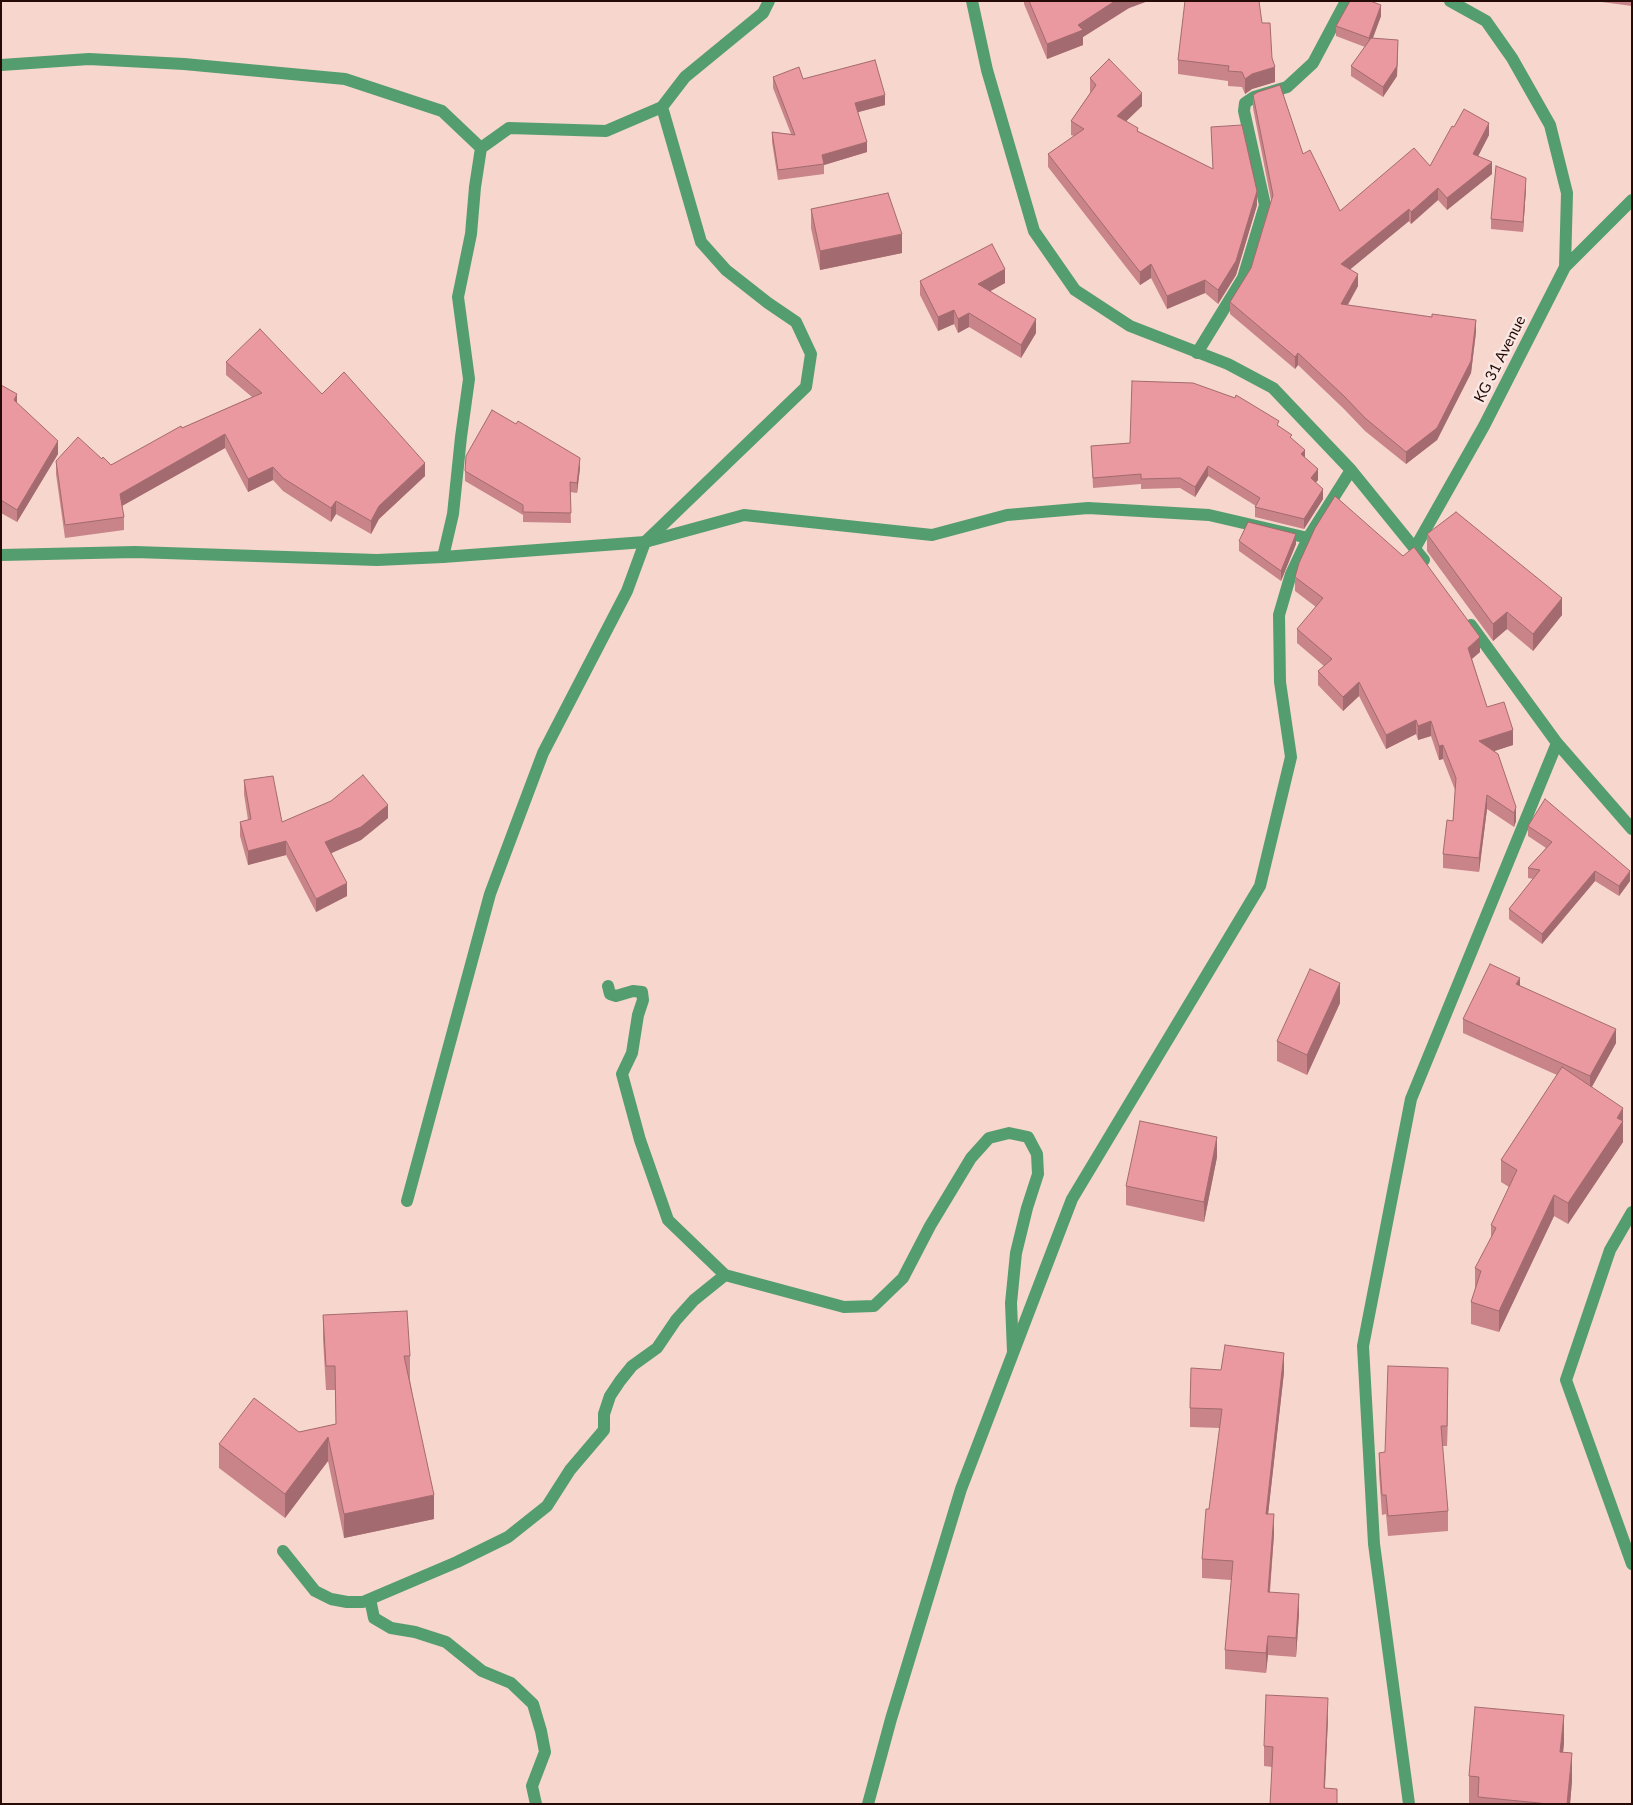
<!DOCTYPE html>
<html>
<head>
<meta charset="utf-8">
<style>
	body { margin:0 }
	#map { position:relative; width:1633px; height:1805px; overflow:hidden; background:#f7d6cd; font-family:Lato,sans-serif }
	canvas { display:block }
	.frame { position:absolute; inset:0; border:2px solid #250a05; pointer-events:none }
</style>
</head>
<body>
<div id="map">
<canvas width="1633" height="1805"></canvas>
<div class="frame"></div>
</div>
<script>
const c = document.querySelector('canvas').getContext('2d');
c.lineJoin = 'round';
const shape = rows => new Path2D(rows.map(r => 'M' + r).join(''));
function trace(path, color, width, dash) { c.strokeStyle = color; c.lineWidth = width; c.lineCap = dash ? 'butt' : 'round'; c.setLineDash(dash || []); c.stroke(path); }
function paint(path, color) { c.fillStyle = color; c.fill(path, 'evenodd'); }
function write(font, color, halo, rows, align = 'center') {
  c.font = font + ' Lato,sans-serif'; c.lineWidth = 5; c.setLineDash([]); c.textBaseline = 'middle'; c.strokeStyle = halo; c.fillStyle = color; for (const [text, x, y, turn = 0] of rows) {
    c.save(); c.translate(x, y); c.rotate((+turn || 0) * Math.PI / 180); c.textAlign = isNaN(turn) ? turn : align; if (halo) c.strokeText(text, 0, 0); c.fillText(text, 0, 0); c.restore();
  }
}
trace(shape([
	[1,65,89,59,184,64,345,79,442,111,481,148],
	[443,557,453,514,461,437,469,379,458,297,471,234,475,187,481,148,509,128,606,131,662,107,685,77,763,13,769,1],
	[608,986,610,994,616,996,633,991,642,992,643,1000,638,1015,632,1053,622,1074,640,1140,668,1220,725,1275,844,1307,874,1306,903,1278,930,1226,971,1158,989,1138,1009,1133,1028,1137,1037,1154,1038,1174,1027,1208,1016,1253,1011,1303,1013,1352],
	[407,1201,490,894,514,830,543,753,627,591,645,542,806,387,811,354,796,322,768,303,726,270,701,242,662,107],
	[283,1551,315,1591,331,1599,347,1602,363,1602,457,1562,508,1537,547,1506,570,1470,604,1430,604,1414,610,1396,620,1381,632,1366,657,1348,676,1320,694,1300,725,1275],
	[370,1599,374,1618,391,1628,415,1632,446,1642,482,1671,511,1683,533,1704,541,1731,545,1752,532,1786,536,1804]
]), '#549d6f', 12);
trace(shape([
	[972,1,987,70,1034,231,1075,290,1130,326,1228,364,1273,388,1351,470,1424,560],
	[1450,1,1486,21,1512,58,1550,125,1567,193,1565,267],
	[1197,353,1243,278,1265,205,1244,111,1245,103,1254,97,1287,87,1313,63,1346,1],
	[1415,548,1484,426,1565,267,1632,200],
	[1,555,135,552,377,560,443,557,645,542,744,515,932,535,1007,515,1088,508,1209,515,1308,538],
	[1471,625,1557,743,1632,829],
	[1632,1212,1610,1250,1566,1380,1632,1564],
	[868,1804,891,1719,961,1489,1072,1199,1260,886,1291,757,1280,682,1279,615,1291,574,1308,538,1351,470],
	[1409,1804,1374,1544,1363,1346,1411,1099,1557,743]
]), '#549d6f', 12);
paint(shape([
	[1024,1,1148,1,1129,8,1083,37,1083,45,1047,59,1024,4],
	[1594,1,1632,1,1632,6],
	[1381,16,1373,38,1398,50,1397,76,1383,97,1351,76,1351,66,1365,47,1336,36,1336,26],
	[1262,23,1272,58,1275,82,1252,89,1245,94,1242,87,1228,86,1228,81,1178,74,1178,60],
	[773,77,803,79,885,105,858,112,867,152,824,165,824,174,778,180,772,142,772,132,791,134,773,88],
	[1090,78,1142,106,1126,121,1138,131,1213,169,1211,127,1257,205,1236,275,1218,304,1205,293,1167,309,1151,278,1140,285,1048,167,1048,154,1074,136,1071,135,1071,121,1090,93],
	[1253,95,1303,154,1340,211,1430,166,1454,127,1489,135,1478,156,1492,174,1447,210,1438,200,1411,224,1409,221,1350,269,1358,286,1348,305,1476,332,1471,373,1437,440,1406,464,1365,431,1344,409,1298,365,1295,369,1230,314,1230,302,1251,268,1271,200,1253,108],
	[1526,188,1523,232,1491,229,1491,219],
	[811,209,902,253,820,270,811,228],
	[920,281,1005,283,990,291,1036,333,1021,358,969,327,958,333,954,324,938,331,920,295],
	[226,362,322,394,425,476,379,519,371,534,336,514,331,522,283,491,273,480,248,492,225,448,122,506,124,517,124,530,65,538,56,474,56,461,111,465,182,428,252,397,226,375],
	[1,385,58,454,17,522,1,513],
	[1279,426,1292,439,1305,458,1318,480,1315,483,1323,499,1304,529,1255,517,1255,507,1256,506,1208,476,1195,497,1180,488,1141,489,1141,484,1093,488,1091,446,1130,443],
	[580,468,577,493,570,492,571,523,523,522,523,515,465,481,465,471],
	[1427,534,1562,615,1533,651,1507,629,1493,641,1427,551],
	[1239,541,1296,544,1281,581,1239,551],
	[1295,577,1480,652,1472,659,1487,707,1513,745,1494,751,1498,754,1516,821,1514,827,1487,809,1479,872,1443,868,1443,854,1453,821,1455,790,1443,759,1439,760,1431,736,1418,740,1416,734,1386,749,1359,696,1343,711,1318,685,1318,671,1324,666,1297,643,1297,629,1316,607,1295,591],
	[244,780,282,822,388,818,361,840,331,853,347,896,316,912,286,855,248,865,240,836,240,822,248,820,244,794],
	[1528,826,1630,881,1619,896,1595,881,1542,944,1509,919,1509,909,1533,879,1528,878,1528,868,1546,848,1528,836],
	[1520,986,1616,1043,1592,1087,1623,1129,1623,1142,1568,1224,1554,1216,1499,1332,1471,1324,1471,1302,1475,1289,1475,1268,1491,1238,1491,1225,1509,1187,1501,1182,1501,1160,1557,1075,1463,1033,1463,1019],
	[1340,1003,1307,1075,1277,1061,1277,1041],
	[1217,1157,1204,1222,1126,1205,1126,1186],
	[323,1315,410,1356,410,1380,434,1519,344,1538,328,1461,285,1518,219,1468,219,1444,299,1432,336,1424,335,1390,326,1390,323,1339],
	[1284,1372,1268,1514,1274,1534,1270,1592,1299,1614,1296,1657,1268,1655,1266,1673,1225,1669,1225,1650,1231,1580,1202,1578,1202,1559,1220,1428,1190,1427,1190,1408],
	[1448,1388,1447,1446,1442,1446,1448,1511,1448,1531,1388,1536,1386,1514,1382,1515,1379,1473,1379,1453,1385,1452],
	[1328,1718,1325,1788,1337,1804,1272,1767,1264,1766,1264,1746],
	[1564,1743,1563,1752,1572,1781,1570,1804,1469,1804,1469,1776]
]), '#c88489');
paint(shape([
	[1115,1,1148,1,1129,8,1083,37,1083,45,1047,59,1047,44],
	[1381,5,1381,16,1369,48,1369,38],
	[1398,40,1397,76,1383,97,1383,87],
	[1275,67,1275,82,1252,89,1245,94,1245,79,1252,74],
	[1142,93,1142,106,1117,130,1117,116],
	[885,95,885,105,855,113,855,103],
	[1489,123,1489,135,1473,166,1473,154],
	[867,142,867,152,824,165,822,155],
	[1492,162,1492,174,1447,210,1447,198],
	[1526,178,1526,188,1523,232,1523,222],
	[1438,188,1438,200,1411,224,1411,212],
	[1257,191,1257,205,1236,275,1218,304,1218,290],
	[1409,209,1409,221,1341,277,1341,264],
	[902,234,902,253,820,270,820,251],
	[1151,264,1151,278,1140,285,1140,272],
	[1005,269,1005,283,978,298,978,284],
	[1358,274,1358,286,1341,316,1341,304],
	[1205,280,1205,293,1167,309,1167,296],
	[954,310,954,324,938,331,938,317],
	[969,313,969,327,958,333,958,319],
	[1036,319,1036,333,1021,358,1021,345],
	[1476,320,1476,332,1471,373,1437,440,1406,464,1406,452],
	[1298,353,1298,365,1295,369,1295,357],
	[17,394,17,407,14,400],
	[225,434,225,448,120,507,120,494],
	[58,441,58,454,17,522,17,510],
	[1305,450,1305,460,1301,454],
	[580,458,580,468,577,493,577,483],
	[425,463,425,476,379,519,371,534,371,521,379,506],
	[1208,466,1208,476,1195,497,1195,487],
	[273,467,273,480,248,492,248,479],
	[1318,469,1318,480,1311,488,1311,478],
	[1323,489,1323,499,1304,529,1304,519],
	[336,501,336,514,331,522,331,508],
	[1296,534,1296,544,1281,581,1281,571],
	[1562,598,1562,615,1533,651,1533,634],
	[1507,612,1507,629,1493,641,1493,624],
	[1480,637,1480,652,1468,662,1468,648],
	[1359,682,1359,696,1343,711,1343,697],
	[1416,720,1416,734,1386,749,1386,735],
	[1431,721,1431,736,1418,740,1418,726],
	[1513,730,1513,745,1479,756,1479,741],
	[1443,745,1443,759,1439,760,1439,746],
	[1487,795,1487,809,1479,872,1479,858],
	[388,805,388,818,361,840,325,856,325,842],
	[1516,807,1516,821,1514,827,1514,813],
	[286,841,286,855,248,865,248,851],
	[1595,871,1595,881,1542,944,1542,934],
	[1630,871,1630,881,1619,896,1619,886],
	[347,883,347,896,316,912,316,899],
	[1520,978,1520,993,1516,984],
	[1340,983,1340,1003,1307,1075,1307,1055],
	[1616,1029,1616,1043,1590,1090,1590,1076],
	[1623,1108,1623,1142,1568,1224,1568,1203],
	[1217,1137,1217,1157,1204,1222,1204,1202],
	[1554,1195,1554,1216,1499,1332,1499,1311],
	[1284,1353,1284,1372,1266,1533,1266,1514],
	[1448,1368,1448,1388,1447,1446,1447,1426],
	[328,1437,328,1461,285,1518,285,1494],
	[434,1495,434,1519,344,1538,344,1514],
	[1274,1514,1274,1534,1268,1611,1268,1592],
	[1299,1594,1299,1614,1296,1657,1296,1638],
	[1268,1636,1268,1655,1266,1673,1266,1653],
	[1328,1698,1328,1718,1324,1804,1324,1788],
	[1564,1715,1564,1743,1560,1781,1560,1752],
	[1572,1753,1572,1781,1570,1804,1567,1804]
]), '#a36b6f');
const building = shape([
	[1029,1,1115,1,1078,25,1083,30,1047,44,1029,1],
	[1185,1,1259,1,1262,23,1270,23,1272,58,1275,67,1252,74,1245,79,1242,72,1228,71,1229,66,1178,60,1185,1],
	[1350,1,1370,1,1381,5,1369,38,1336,26,1350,1],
	[1371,38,1398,40,1397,66,1383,87,1351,66,1371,38],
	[1109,59,1142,93,1117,116,1138,128,1137,131,1213,169,1211,127,1242,125,1257,191,1236,261,1218,290,1205,280,1167,296,1151,264,1140,272,1048,154,1084,129,1071,121,1096,85,1090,78,1109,59],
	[875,60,885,95,855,103,867,142,822,155,824,164,778,170,772,132,795,135,773,77,799,67,803,79,875,60],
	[1280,85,1303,154,1310,150,1340,211,1414,148,1430,166,1452,126,1454,127,1464,109,1489,123,1473,154,1492,162,1447,198,1438,188,1411,212,1409,209,1341,264,1358,274,1341,304,1432,317,1432,314,1476,320,1471,361,1437,428,1406,452,1365,418,1344,396,1298,353,1295,357,1230,302,1251,268,1273,195,1253,95,1258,92,1280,85],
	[1496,166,1526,178,1523,222,1491,219,1496,166],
	[888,193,902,234,820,251,811,209,888,193],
	[992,244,1005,269,978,284,1036,319,1021,345,969,313,958,319,954,310,938,317,920,281,992,244],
	[260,329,322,394,344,372,425,463,379,506,371,521,336,501,331,508,283,478,273,467,248,479,225,434,120,494,124,517,65,525,56,461,78,437,102,459,103,457,111,465,181,426,182,428,262,393,226,362,260,329],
	[1132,381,1193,383,1235,398,1236,395,1279,421,1277,425,1292,435,1290,437,1305,450,1301,454,1318,469,1311,478,1323,489,1304,519,1255,507,1260,498,1208,466,1195,487,1180,478,1141,479,1141,474,1093,478,1091,446,1130,443,1132,381],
	[1,385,17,394,14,400,58,441,17,510,1,500,1,385],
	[492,410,516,424,518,421,580,458,577,483,570,482,571,513,523,512,523,505,465,471,466,456,492,410],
	[1335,496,1403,556,1414,547,1480,637,1468,648,1487,707,1504,702,1513,730,1479,741,1498,754,1516,807,1514,813,1487,795,1479,858,1443,854,1447,820,1453,821,1456,778,1443,745,1439,746,1431,721,1418,726,1416,720,1386,735,1359,682,1343,697,1318,671,1332,659,1297,629,1323,598,1295,577,1299,563,1315,528,1335,496],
	[1456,512,1562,598,1533,634,1507,612,1493,624,1427,534,1456,512],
	[1248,522,1296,534,1281,571,1239,541,1248,522],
	[363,775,388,805,361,827,325,842,347,883,316,899,286,841,248,851,240,822,251,819,244,780,273,776,282,822,331,801,363,775],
	[1545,799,1630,871,1619,886,1595,871,1542,934,1509,909,1540,870,1528,868,1552,842,1528,826,1545,799],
	[1490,964,1520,978,1516,984,1616,1029,1590,1076,1463,1019,1490,964],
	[1310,969,1340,983,1307,1055,1277,1041,1310,969],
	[1562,1067,1623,1108,1617,1118,1623,1121,1568,1203,1554,1195,1499,1311,1471,1302,1481,1271,1475,1268,1496,1228,1491,1225,1517,1170,1501,1160,1562,1067],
	[1140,1121,1217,1137,1204,1202,1126,1186,1140,1121],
	[407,1311,410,1356,404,1356,434,1495,344,1514,328,1437,285,1494,219,1444,254,1398,299,1432,336,1424,335,1366,326,1366,323,1315,407,1311],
	[1225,1345,1284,1353,1266,1514,1274,1514,1268,1592,1299,1594,1296,1638,1268,1636,1266,1653,1225,1650,1233,1561,1202,1559,1206,1509,1209,1509,1222,1409,1190,1408,1191,1368,1221,1370,1225,1345],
	[1388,1366,1448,1368,1447,1426,1441,1426,1448,1511,1388,1516,1386,1495,1382,1495,1379,1453,1385,1452,1388,1366],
	[1266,1695,1328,1698,1324,1788,1337,1789,1337,1804,1270,1804,1273,1747,1264,1746,1266,1695],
	[1475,1707,1564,1715,1560,1752,1572,1753,1567,1804,1549,1804,1478,1797,1479,1777,1469,1776,1475,1707]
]);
paint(building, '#e9999f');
trace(building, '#a36b6f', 1);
write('15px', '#250a05', '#f8e7e3', [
	["KG 31 Avenue",1500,359,-63]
]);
</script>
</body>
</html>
